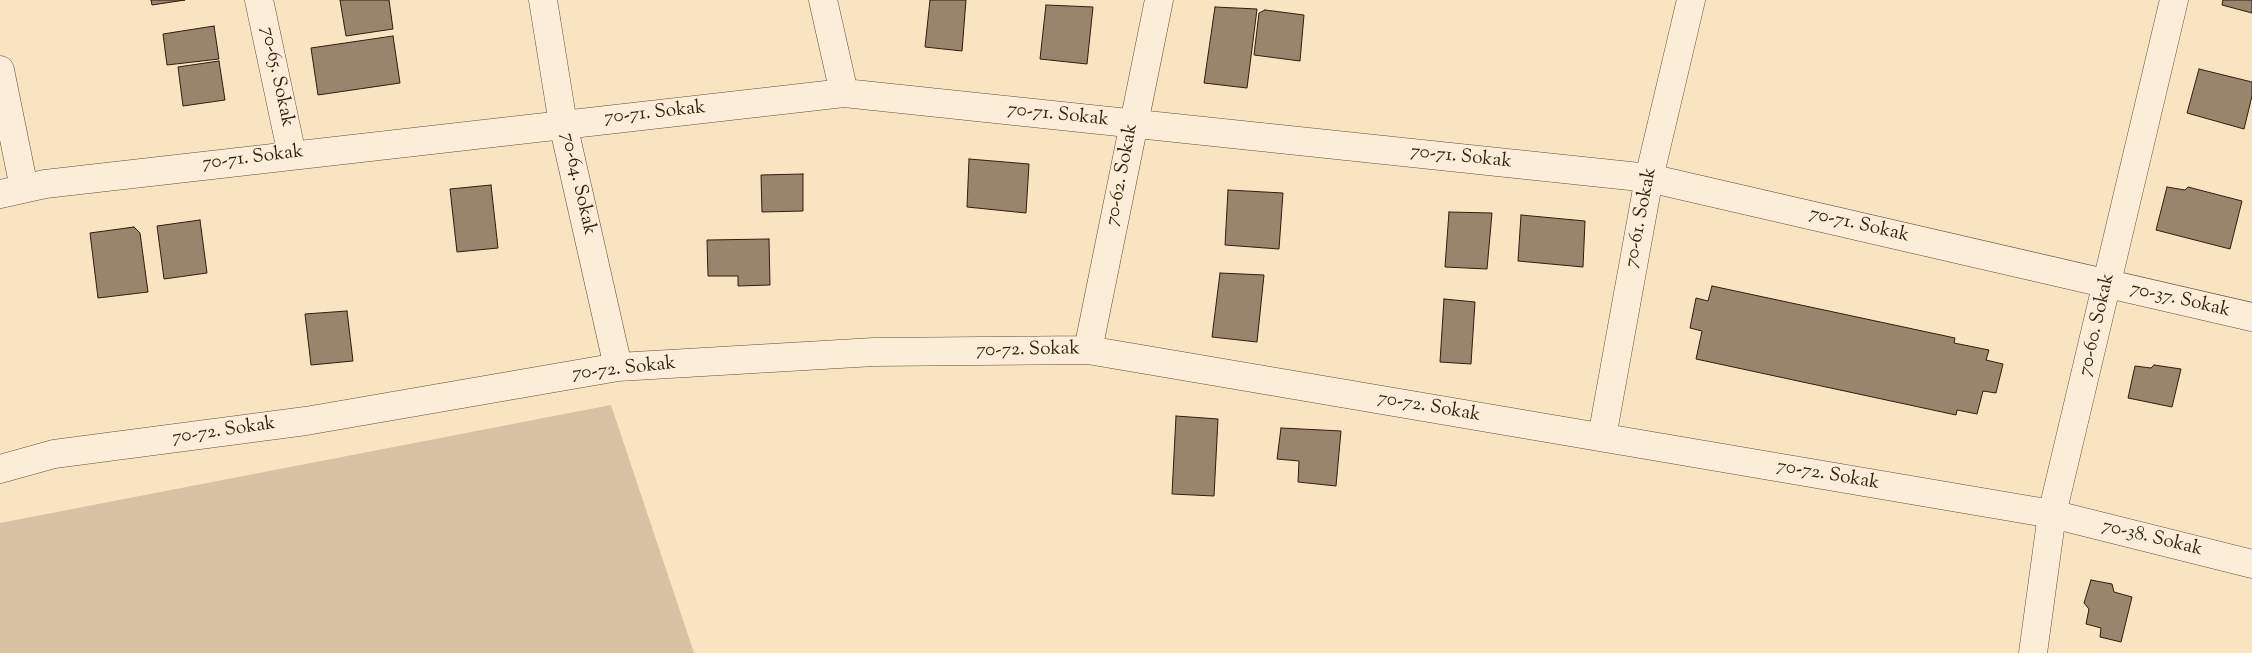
<!DOCTYPE html>
<html>
<head>
<meta charset="utf-8">
<style>
	body { margin:0 }
	canvas { display:block; background:#f9e4c2 }
</style>
</head>
<body>
<canvas width="2252" height="653"></canvas>
<script>
const c = document.querySelector('canvas').getContext('2d');
c.lineJoin = 'round';
function paint(path, color) { c.fillStyle = color; c.fill(path, 'evenodd'); }
const shape = rows => new Path2D(rows.map(r => 'M' + r).join(''));
function trace(path, color, width, dash) { c.strokeStyle = color; c.lineWidth = width; c.lineCap = dash ? 'butt' : 'round'; c.setLineDash(dash || []); c.stroke(path); }
function write(font, color, halo, rows, align = 'center') {
  c.font = font + ' "Sorts Mill Goudy",serif'; c.lineWidth = 4; c.setLineDash([]); c.textBaseline = 'middle'; c.strokeStyle = halo; c.fillStyle = color; for (const [text, x, y, turn = 0] of rows) {
    c.save(); c.translate(x, y); c.rotate((+turn || 0) * Math.PI / 180); c.textAlign = isNaN(turn) ? turn : align; if (halo) c.strokeText(text, 0, 0); c.fillText(text, 0, 0); c.restore();
  }
}
paint(shape([
	[611,405,694,653,0,653,0,523]
]), '#d7c2a3');
const building = shape([
	[151,0,185,0,152,5,151,0],
	[340,0,389,0,393,29,346,36,340,0],
	[930,0,966,0,962,51,925,47,930,0],
	[2223,0,2252,0,2252,13,2222,5,2223,0],
	[1046,5,1093,7,1087,64,1040,59,1046,5],
	[1215,7,1257,9,1247,88,1204,83,1215,7],
	[1265,10,1304,15,1300,61,1254,55,1259,13,1265,10],
	[214,26,219,59,167,65,163,34,214,26],
	[393,36,400,83,318,95,311,48,393,36],
	[219,61,225,100,183,106,178,67,219,61],
	[2199,69,2252,82,2252,96,2244,129,2187,113,2199,69],
	[969,159,1029,164,1026,213,967,207,969,159],
	[803,174,803,211,762,212,761,175,803,174],
	[491,185,498,248,457,252,450,189,491,185],
	[2167,187,2185,190,2188,187,2242,201,2230,249,2156,230,2167,187],
	[1228,190,1283,193,1279,249,1225,245,1228,190],
	[1449,212,1492,213,1487,269,1445,267,1449,212],
	[1521,215,1585,221,1583,267,1518,261,1521,215],
	[200,220,207,273,164,279,157,226,200,220],
	[134,227,140,233,148,292,98,298,90,233,134,227],
	[769,239,770,285,738,286,738,276,708,276,707,240,769,239],
	[1220,273,1264,275,1257,342,1212,337,1220,273],
	[1712,286,1955,338,1954,343,1989,350,1986,360,2003,364,1996,393,1983,391,1977,414,1957,410,1956,415,1696,359,1702,331,1690,328,1696,298,1708,301,1712,286],
	[1444,299,1475,302,1471,364,1440,362,1444,299],
	[347,311,353,361,311,365,305,314,347,311],
	[2154,365,2181,369,2172,407,2128,398,2135,366,2151,368,2154,365],
	[1176,416,1218,419,1214,496,1172,494,1176,416],
	[1281,428,1341,431,1336,486,1298,482,1299,461,1277,459,1281,428],
	[2091,580,2112,584,2114,592,2132,597,2121,642,2100,637,2101,628,2086,624,2089,609,2084,603,2091,580]
]);
paint(building, '#99846c');
trace(building, '#301d0e', 1);
const street = shape([
	[259,0,292,155],
	[543,0,563,124,618,367],
	[823,0,844,93],
	[0,70,24,188],
	[0,194,45,184,844,93,1649,178,2252,317],
	[1088,350,1159,0],
	[1602,437,1649,178,1691,0],
	[0,469,54,454,306,421,618,367,874,352,1088,350,2052,514,2252,564],
	[2033,653,2052,514,2174,0]
]);
trace(street, '#624f3b', 29);
trace(street, '#fbedd7', 28);
write('19px', '#301d0e', '#fbedd7', [
	["70-65. Sokak",276,77,78],
	["70-71. Sokak",655,114,-6],
	["70-71. Sokak",1058,116,6],
	["70-71. Sokak",1461,158,6],
	["70-71. Sokak",253,159,-7],
	["70-62. Sokak",1123,175,-79],
	["70-64. Sokak",577,184,77],
	["70-61. Sokak",1642,218,-79],
	["70-71. Sokak",1859,226,13],
	["70-37. Sokak",2180,301,13],
	["70-60. Sokak",2098,325,-77],
	["70-72. Sokak",1028,351,-1],
	["70-72. Sokak",624,370,-6],
	["70-72. Sokak",1429,408,10],
	["70-72. Sokak",224,432,-8],
	["70-72. Sokak",1828,476,10],
	["70-38. Sokak",2152,539,14]
]);
</script>
</body>
</html>
